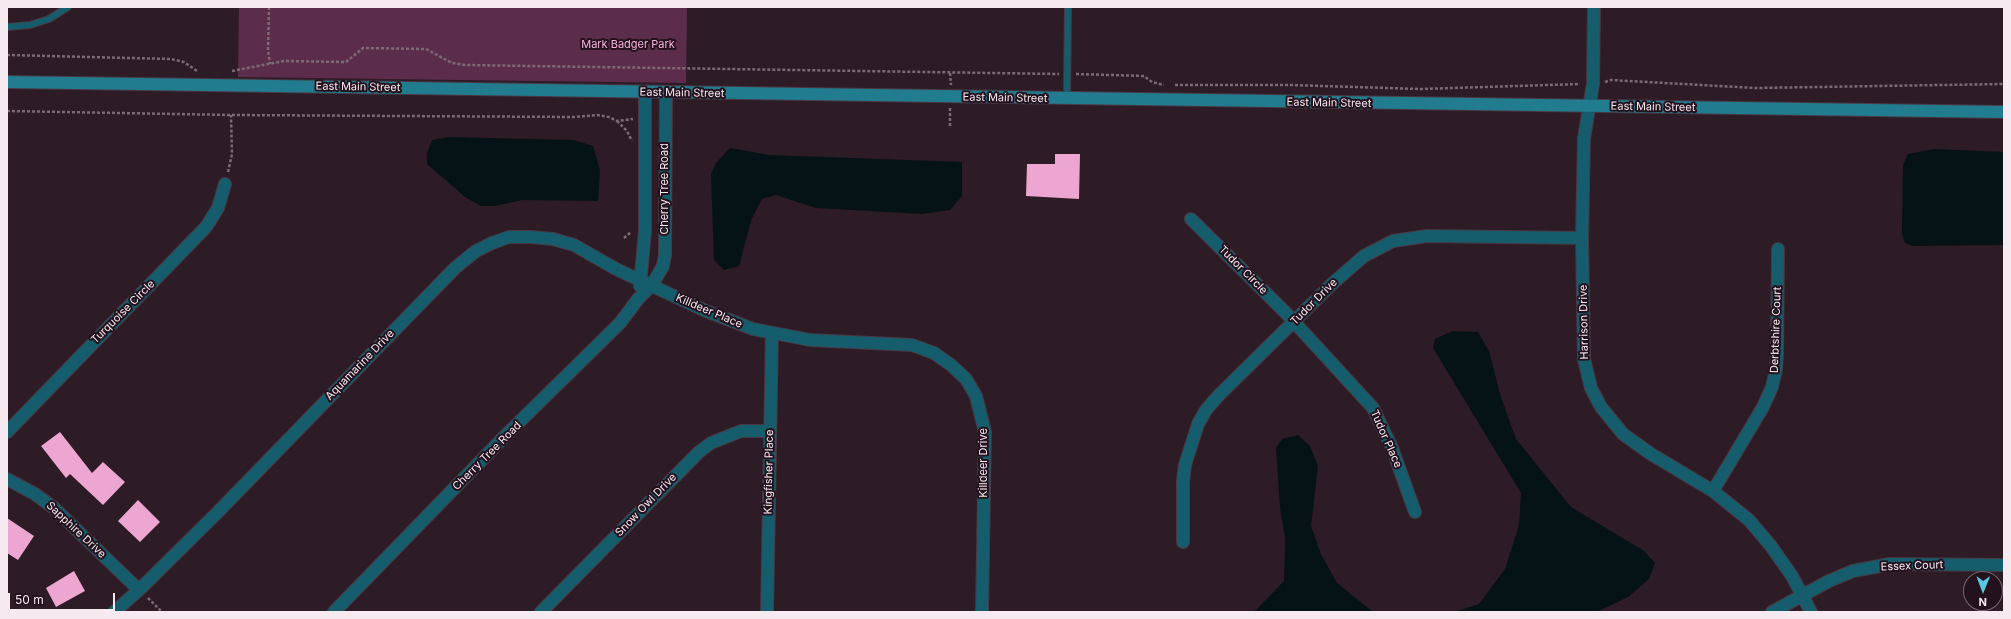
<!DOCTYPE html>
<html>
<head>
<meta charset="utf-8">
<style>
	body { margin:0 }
	#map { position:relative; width:2011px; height:619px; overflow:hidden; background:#2d1b26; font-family:Inter,sans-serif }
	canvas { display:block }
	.frame { position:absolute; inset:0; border:8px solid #f6e9f0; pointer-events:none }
	.north { position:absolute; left:1963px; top:571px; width:40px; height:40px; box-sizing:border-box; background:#23121d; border:1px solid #776871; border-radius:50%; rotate:181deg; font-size:11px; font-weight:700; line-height:16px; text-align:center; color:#f6e9f0 }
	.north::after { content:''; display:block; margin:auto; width:14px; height:18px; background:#57c9e3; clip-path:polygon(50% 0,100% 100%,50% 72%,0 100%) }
	.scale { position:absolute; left:8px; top:593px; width:107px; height:18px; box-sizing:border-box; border:2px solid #f6e9f0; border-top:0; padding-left:5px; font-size:12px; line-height:14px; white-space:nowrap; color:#f6e9f0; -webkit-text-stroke:3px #23121d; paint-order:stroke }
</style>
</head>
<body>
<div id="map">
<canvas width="2011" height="619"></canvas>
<div class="frame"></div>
<div class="north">N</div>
<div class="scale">50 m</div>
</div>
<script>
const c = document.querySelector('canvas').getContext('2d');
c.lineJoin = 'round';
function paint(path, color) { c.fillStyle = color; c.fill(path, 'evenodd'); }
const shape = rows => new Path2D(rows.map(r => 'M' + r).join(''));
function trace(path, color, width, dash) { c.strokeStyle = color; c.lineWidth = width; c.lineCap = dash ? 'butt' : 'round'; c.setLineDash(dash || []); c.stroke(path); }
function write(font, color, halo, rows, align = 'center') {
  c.font = font + ' Inter,sans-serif'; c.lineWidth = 4; c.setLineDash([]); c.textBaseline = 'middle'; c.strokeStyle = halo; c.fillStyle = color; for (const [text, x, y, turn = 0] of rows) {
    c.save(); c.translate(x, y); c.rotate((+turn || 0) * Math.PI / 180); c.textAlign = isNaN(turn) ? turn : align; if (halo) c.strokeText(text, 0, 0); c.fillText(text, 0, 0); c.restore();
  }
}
paint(shape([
	[239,7,687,7,686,83,238,77]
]), '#5c2d4b');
paint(shape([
	[449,137,574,140,593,146,600,170,598,201,522,200,495,206,481,206,465,197,427,164,427,153,432,140],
	[730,148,769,155,962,162,962,196,950,210,922,214,816,208,776,195,762,199,752,218,739,266,724,270,714,260,711,174,716,163],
	[1934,149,2004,152,2004,245,1912,246,1905,243,1902,233,1903,165,1908,154],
	[1453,331,1478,332,1489,351,1500,394,1516,439,1571,507,1644,551,1655,563,1649,579,1628,597,1597,612,1454,612,1479,604,1505,569,1519,525,1521,493,1433,348,1435,339],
	[1298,435,1310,446,1318,466,1311,526,1321,554,1337,583,1373,612,1254,612,1284,581,1285,538,1280,508,1276,448,1282,439]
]), '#061316');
paint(shape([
	[1055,154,1080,154,1079,199,1026,196,1027,164,1055,164],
	[60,432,92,473,103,462,125,482,103,505,70,474,66,478,41,446],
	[138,500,160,522,140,542,118,521],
	[7,518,34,536,18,560,7,553],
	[74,571,85,591,56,607,46,588]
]), '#eca6d1');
const lane = shape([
	[7,27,30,25,49,19,68,7],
	[1067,99,1068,7]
]);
const street = shape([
	[1594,7,1593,84,1584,138,1582,238,1584,359,1591,388,1601,407,1623,434,1651,454,1713,491,1749,520,1771,546,1792,576,1811,612],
	[1191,219,1285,312,1373,408,1392,448,1415,512],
	[640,286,645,231,645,93],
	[7,432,206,227,218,208,225,184],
	[7,479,35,494,54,508,139,590],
	[1713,491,1763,407,1772,387,1776,370,1777,354,1778,249],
	[1183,542,1183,481,1185,465,1198,424,1206,410,1219,395,1333,283,1364,256,1393,241,1427,236,1582,238],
	[114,612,139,590,217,513,455,268,476,251,492,243,509,237,531,237,553,239,574,245,616,269,706,311,753,329,810,340,912,345,934,353,951,365,966,379,976,396,985,432,982,612],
	[334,612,505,436,620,323,638,299,652,285,663,266,665,255,666,93],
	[541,612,699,452,711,443,741,431,769,431],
	[767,612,772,333],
	[1772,612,1829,581,1853,571,1890,564,2004,565]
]);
const secondary = shape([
	[7,82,2004,112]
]);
trace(lane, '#493842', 8);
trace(street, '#493842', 14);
trace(secondary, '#493842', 14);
trace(shape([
	[269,7,268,50,270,64],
	[7,55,171,59,184,62,197,71],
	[232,71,284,61,346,62,363,48,426,49,452,63,465,65,1059,74],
	[950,73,951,85],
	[1076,74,1144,76,1152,82,1164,85],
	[1605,82,1611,80,1755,88,2004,84],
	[1175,85,1290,85,1420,89,1580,84],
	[7,111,231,115,575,117,597,115,609,117,617,121,633,119],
	[617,121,627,131,632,141],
	[950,126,950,108],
	[228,172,232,154,231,115],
	[624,238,631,232],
	[148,598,162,612]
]), '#7b6b74', 2.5, [3, 2]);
trace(lane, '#155d6c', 6);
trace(street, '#155d6c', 12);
trace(secondary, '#217c8f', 12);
write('11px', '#fbb1de', '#23121d', [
	["Mark Badger Park",628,45]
]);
write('11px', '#f6e9f0', '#23121d', [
	["East Main Street",358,87,1],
	["East Main Street",682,93,1],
	["East Main Street",1005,98,1],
	["East Main Street",1329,103,1],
	["East Main Street",1653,107,1],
	["Cherry Tree Road",665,189,-90],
	["Tudor Circle",1243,270,45],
	["Tudor Drive",1314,302,-45],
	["Killdeer Place",709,311,23],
	["Turquoise Circle",123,312,-45],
	["Harrison Drive",1584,322,-91],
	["Derbtshire Court",1776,330,-88],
	["Aquamarine Drive",360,365,-46],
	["Tudor Place",1386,439,66],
	["Cherry Tree Road",487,456,-45],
	["Killdeer Drive",984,463,-90],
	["Kingfisher Place",769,472,-89],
	["Snow Owl Drive",646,505,-46],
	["Sapphire Drive",76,530,43],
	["Essex Court",1912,566,-2]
]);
</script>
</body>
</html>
